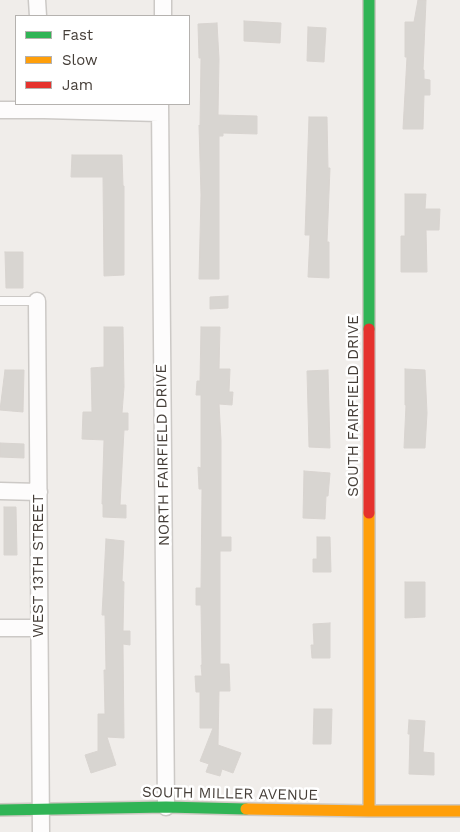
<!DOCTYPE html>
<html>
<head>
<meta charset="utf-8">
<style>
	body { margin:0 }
	#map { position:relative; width:460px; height:832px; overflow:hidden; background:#f0edea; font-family:"Work Sans",sans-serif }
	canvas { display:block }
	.legend { position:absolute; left:15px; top:15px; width:175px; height:90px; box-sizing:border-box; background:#fff; border:1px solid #b5b2af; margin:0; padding:6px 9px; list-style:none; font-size:15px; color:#453e38 }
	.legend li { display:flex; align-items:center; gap:10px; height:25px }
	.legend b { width:25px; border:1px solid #b5b2af }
</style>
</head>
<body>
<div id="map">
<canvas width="460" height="832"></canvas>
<ul class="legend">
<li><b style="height:6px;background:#30b455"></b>Fast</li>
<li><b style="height:6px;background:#ff9f0a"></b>Slow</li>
<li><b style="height:6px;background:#e5322d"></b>Jam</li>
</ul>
</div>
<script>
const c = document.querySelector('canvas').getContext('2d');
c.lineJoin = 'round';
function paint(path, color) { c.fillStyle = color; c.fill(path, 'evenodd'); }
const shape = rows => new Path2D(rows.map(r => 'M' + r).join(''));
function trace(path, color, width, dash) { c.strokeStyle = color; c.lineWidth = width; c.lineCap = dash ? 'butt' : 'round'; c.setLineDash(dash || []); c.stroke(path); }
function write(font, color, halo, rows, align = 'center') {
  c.font = font + ' "Work Sans",sans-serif'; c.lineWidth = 5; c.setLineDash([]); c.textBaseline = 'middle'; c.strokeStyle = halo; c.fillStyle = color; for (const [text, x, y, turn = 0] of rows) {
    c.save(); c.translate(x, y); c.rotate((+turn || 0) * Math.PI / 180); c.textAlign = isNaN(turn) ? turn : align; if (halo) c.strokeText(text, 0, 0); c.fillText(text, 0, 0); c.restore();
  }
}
const building = shape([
	[418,0,426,0,423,70,424,70,424,79,430,80,430,95,424,95,423,129,403,129,407,57,405,57,405,22,414,22,418,0],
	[244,21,281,23,280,43,244,41,244,21],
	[217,23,219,59,218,115,257,116,257,134,223,133,223,136,219,136,219,279,199,279,201,195,199,125,200,126,201,58,199,58,198,24,217,23],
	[308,27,326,28,324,62,307,61,308,27],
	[309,117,327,117,328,168,330,168,327,242,329,242,329,278,308,277,310,235,305,235,309,117],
	[72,155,122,155,123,186,124,186,124,275,104,276,103,177,71,177,72,155],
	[405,194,426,194,425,209,440,209,439,230,426,230,427,272,401,272,401,236,405,236,405,194],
	[5,252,23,252,23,288,6,288,5,252],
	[228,296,228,308,210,309,210,297,228,296],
	[104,327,123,327,124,387,122,413,128,413,128,430,124,430,120,505,126,505,126,518,103,517,103,504,102,504,104,440,82,439,83,412,92,412,91,368,104,367,104,327],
	[201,327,220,327,219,369,230,369,229,392,233,392,232,405,219,404,221,440,221,537,231,537,231,551,220,551,220,664,229,664,230,691,219,691,218,745,241,753,233,773,222,769,220,776,206,772,209,764,200,761,213,728,200,728,200,692,196,692,195,676,202,676,201,665,202,665,201,605,196,605,196,588,201,588,202,489,199,489,198,467,201,468,201,395,196,395,197,381,200,381,201,327],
	[405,369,425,370,427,413,425,448,404,448,406,405,405,405,405,369],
	[5,370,24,370,23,412,0,410,5,370],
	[328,370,330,448,309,447,307,371,328,370],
	[0,443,24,444,24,458,0,457,0,443],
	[304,471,330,473,328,496,326,496,325,519,303,518,304,471],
	[4,507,16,507,17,555,4,555,4,507],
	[317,537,330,537,331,572,313,572,313,559,317,559,317,537],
	[106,539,124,541,122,581,124,582,123,631,130,631,130,645,123,644,124,738,107,737,116,765,91,773,85,755,98,751,98,714,105,714,104,670,106,670,105,615,102,615,106,539],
	[405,582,425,582,425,617,405,618,405,582],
	[330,623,330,658,312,658,311,645,314,645,313,624,330,623],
	[314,709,332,709,331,744,313,744,314,709],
	[409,720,425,721,423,752,434,753,434,775,409,774,410,734,408,734,409,720]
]);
paint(building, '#d8d5d1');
trace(building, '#d8d4d0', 1);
const lane = shape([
	[0,301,37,301]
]);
const street = shape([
	[37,0,38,16],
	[163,16,163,0],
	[160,104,166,807],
	[0,110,44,110,159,113],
	[37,301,41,832],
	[0,491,39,492],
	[0,628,39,628]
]);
const fast = shape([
	[369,0,369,329],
	[0,810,166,807,246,809]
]);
const slow = shape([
	[369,513,369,811],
	[246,809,369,811,460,811]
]);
const jam = shape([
	[369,329,369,513]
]);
trace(lane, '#ccc9c6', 10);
trace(street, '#ccc9c6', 19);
trace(fast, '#cec9c2', 14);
trace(slow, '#cec9c2', 14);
trace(jam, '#cec9c2', 14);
trace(lane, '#fdfcfc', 8);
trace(street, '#fdfcfc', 16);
trace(fast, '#30b455', 11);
trace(slow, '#ff9f0a', 11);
trace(jam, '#e5322d', 11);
write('15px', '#453e38', '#fff', [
	["SOUTH FAIRFIELD DRIVE",354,406,-90],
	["NORTH FAIRFIELD DRIVE",163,455,-91],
	["WEST 13TH STREET",39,566,-90],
	["SOUTH MILLER AVENUE",230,794,1]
]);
</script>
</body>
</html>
